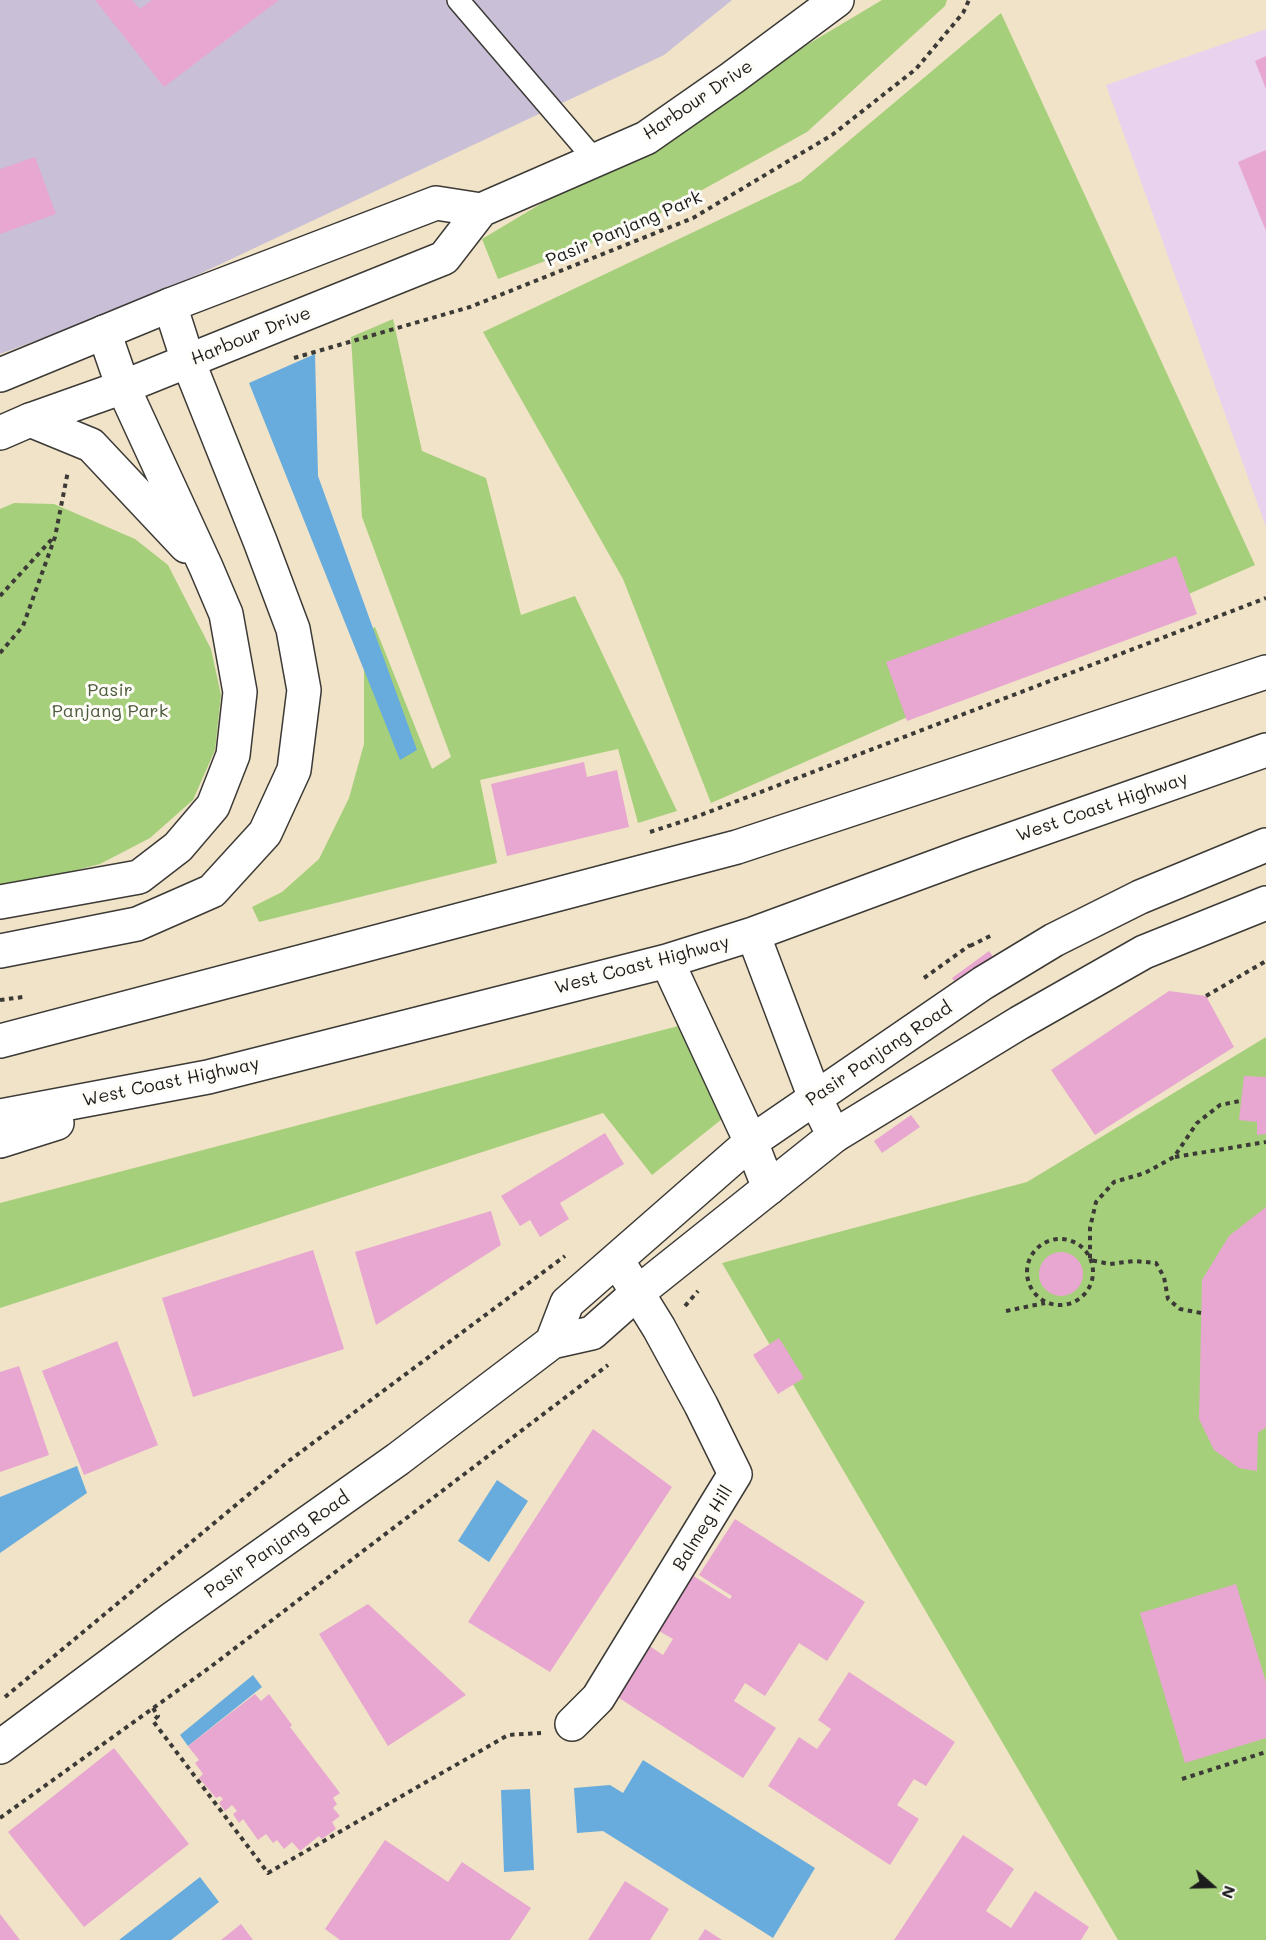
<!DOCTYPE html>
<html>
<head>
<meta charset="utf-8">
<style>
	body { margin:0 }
	#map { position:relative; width:1266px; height:1940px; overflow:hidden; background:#f1e3c7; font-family:Mali,sans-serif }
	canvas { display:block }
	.north { position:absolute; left:1182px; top:1856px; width:60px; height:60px; -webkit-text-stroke:4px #fdfcf7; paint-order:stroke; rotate:110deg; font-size:16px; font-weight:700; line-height:24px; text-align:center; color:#1c1c1c }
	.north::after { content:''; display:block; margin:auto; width:21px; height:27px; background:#1c1c1c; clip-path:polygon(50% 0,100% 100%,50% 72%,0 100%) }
</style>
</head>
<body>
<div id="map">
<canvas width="1266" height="1940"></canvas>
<div class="north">N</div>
</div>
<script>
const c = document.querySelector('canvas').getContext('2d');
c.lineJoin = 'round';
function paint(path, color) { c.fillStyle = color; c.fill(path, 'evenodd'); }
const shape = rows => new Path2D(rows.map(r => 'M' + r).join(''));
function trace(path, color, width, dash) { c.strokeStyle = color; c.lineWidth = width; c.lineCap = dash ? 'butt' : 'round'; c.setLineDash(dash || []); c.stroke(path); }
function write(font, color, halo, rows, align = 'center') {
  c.font = font + ' Mali,sans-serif'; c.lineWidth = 6; c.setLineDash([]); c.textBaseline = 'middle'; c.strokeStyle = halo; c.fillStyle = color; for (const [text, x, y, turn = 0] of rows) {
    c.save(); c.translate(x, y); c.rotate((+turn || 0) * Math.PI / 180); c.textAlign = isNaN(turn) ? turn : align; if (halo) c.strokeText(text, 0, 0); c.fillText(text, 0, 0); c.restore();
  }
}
paint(shape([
	[1266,29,1266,527,1106,85]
]), '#e9d2ed');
paint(shape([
	[0,0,732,0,664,55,138,303,0,354]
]), '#c9bfd7');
paint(shape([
	[882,0,947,0,945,6,807,132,637,226,498,279,482,239],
	[1001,13,1255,565,711,803,623,579,483,332,801,181],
	[393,319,422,451,486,478,521,615,575,596,677,811,638,823,618,749,480,780,497,863,259,922,252,907,282,892,319,859,349,798,364,744,364,633,375,627,432,769,451,757,362,517,351,337],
	[14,503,54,504,135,539,168,565,211,649,221,695,215,750,193,800,150,838,100,864,57,875,0,885,0,509],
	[682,1025,727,1115,652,1175,603,1113,0,1308,0,1203],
	[1266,1037,1266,1940,1118,1940,722,1263,1027,1182]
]), '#a6cf7b');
paint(shape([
	[315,354,318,476,417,750,400,760,249,383],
	[77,1466,87,1493,0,1553,0,1497],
	[497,1480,528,1501,489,1562,458,1541],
	[253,1675,262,1687,188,1746,180,1735],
	[643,1760,815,1868,773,1938,603,1831,577,1833,574,1788,610,1785,623,1793],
	[530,1789,534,1870,504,1872,501,1790],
	[200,1877,219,1902,171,1940,119,1940]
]), '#67acdd');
paint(shape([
	[95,0,132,0,140,9,152,0,279,0,164,87],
	[1266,56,1266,89,1255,61],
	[1266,150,1266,231,1238,162],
	[35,157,56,214,0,234,0,169],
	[1176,556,1197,614,907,721,886,662],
	[584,762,587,777,617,770,629,827,507,856,491,784],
	[989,951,998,963,962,991,952,978],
	[1169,991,1206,996,1234,1047,1095,1135,1051,1070],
	[1244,1076,1266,1077,1266,1134,1257,1135,1257,1122,1239,1120],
	[911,1115,920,1127,882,1153,874,1141],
	[605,1133,624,1164,560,1203,569,1219,540,1237,530,1220,520,1226,501,1196],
	[1266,1207,1266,1427,1258,1433,1257,1471,1239,1468,1214,1450,1199,1419,1202,1280,1229,1236],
	[491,1211,501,1245,376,1325,355,1252],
	[313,1250,344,1349,193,1397,162,1298],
	'1039 1274a22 22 0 1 1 44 0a22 22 0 1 1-44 0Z',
	[779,1338,804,1378,778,1394,753,1355],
	[117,1341,158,1445,84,1475,42,1371],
	[19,1366,49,1455,0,1472,0,1372],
	[593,1429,672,1487,550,1672,468,1622],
	[735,1519,865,1602,827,1661,799,1643,765,1696,745,1683,734,1701,776,1728,743,1778,616,1696,648,1645,663,1655,673,1639,657,1630,692,1575,730,1599,732,1596,699,1575],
	[1236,1584,1266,1682,1266,1738,1185,1763,1140,1613],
	[368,1604,466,1695,388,1746,319,1634],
	[849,1672,955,1742,926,1786,914,1779,897,1805,919,1819,890,1865,768,1786,799,1737,817,1749,831,1729,818,1720],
	[255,1694,261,1701,269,1694,292,1725,290,1727,340,1793,333,1798,337,1804,333,1808,340,1816,332,1822,336,1829,322,1839,319,1836,300,1851,292,1842,284,1849,277,1840,273,1843,266,1834,258,1840,243,1819,239,1823,233,1814,237,1811,232,1805,225,1811,219,1803,223,1799,220,1796,216,1798,199,1778,203,1774,195,1763,199,1760,188,1746],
	[114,1748,189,1844,84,1927,8,1832],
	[963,1835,1014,1869,986,1911,1011,1928,1035,1891,1089,1927,1081,1940,894,1940],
	[385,1840,448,1882,462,1862,531,1908,510,1940,340,1940,325,1929],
	[625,1881,669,1909,650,1940,588,1940],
	[0,1914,20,1940,0,1940],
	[241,1924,253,1940,221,1940],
	[705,1929,722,1940,698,1940]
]), '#e7a7d0');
const lane = shape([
	[458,0,595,160]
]);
const street = shape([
	[572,1724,598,1698,735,1474,701,1405,659,1328,617,1260]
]);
const secondary = shape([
	[0,375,170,305,436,203,481,210],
	[0,433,30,420,123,387,444,258,481,210,646,138,732,78,837,0],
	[552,1342,567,1303,751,1142,983,983,1054,940,1140,897,1266,845],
	[0,1747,172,1619,398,1459,552,1342,592,1333,636,1294,834,1136,1019,1023,1144,952,1266,903]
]);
const highway = shape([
	[30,420,91,445,186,546],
	[0,902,139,877,178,847,213,806,233,755,240,692,226,614,206,567,123,387,104,332],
	[753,934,815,1098,834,1136],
	[0,951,137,924,212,891,265,833,294,770,304,690,293,629,260,541,188,361,170,305],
	[667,961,751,1142,769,1188],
	[0,1041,737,847,1266,672],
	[0,1116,208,1077,667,961,753,934,967,855,1266,750],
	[0,1141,57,1123]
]);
trace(lane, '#3c3a36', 24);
trace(street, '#3c3a36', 36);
trace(secondary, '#3c3a36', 36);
trace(highway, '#3c3a36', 36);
trace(shape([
	[294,358,470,307,693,218,832,135,916,69,963,13,969,0],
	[0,596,52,539],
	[0,653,23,626,55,537,68,471],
	[650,832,693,818,1266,598],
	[970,946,992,935],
	[924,978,970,945],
	[1206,996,1266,961],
	[0,1000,23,997],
	[1175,1157,1266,1142],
	'1027 1272a33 33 0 1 1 66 0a33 33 0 1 1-66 0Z',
	[685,1306,698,1291],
	[1006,1311,1045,1303],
	[1201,1313,1180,1309,1168,1299,1164,1277,1156,1263,1134,1261,1110,1264,1090,1260,1090,1228,1096,1202,1114,1182,1145,1173,1174,1157,1197,1123,1220,1105,1240,1101],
	[5,1697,290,1460,565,1256],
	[153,1708,158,1716,153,1721,268,1873,508,1735,541,1733],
	[1182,1779,1266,1752],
	[0,1818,209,1668,608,1365]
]), '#3c3a36', 4, [4.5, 4.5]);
trace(lane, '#fff', 21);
trace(street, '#fff', 33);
trace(secondary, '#fff', 33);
trace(highway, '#fff', 33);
write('18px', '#1c1c1c', '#fdfcf7', [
	["Harbour Drive",698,100,-34],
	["Pasir Panjang Park",624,229,-23],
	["Harbour Drive",251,336,-22],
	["West Coast Highway",1102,807,-19],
	["West Coast Highway",642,965,-15],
	["Pasir Panjang Road",879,1054,-34],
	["West Coast Highway",171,1082,-12],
	["Balmeg Hill",703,1528,-58],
	["Pasir Panjang Road",277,1545,-35]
]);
write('18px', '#4c5b3d', '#fdfcf7', [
	["Pasir",110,690],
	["Panjang Park",110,711]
]);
</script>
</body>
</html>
